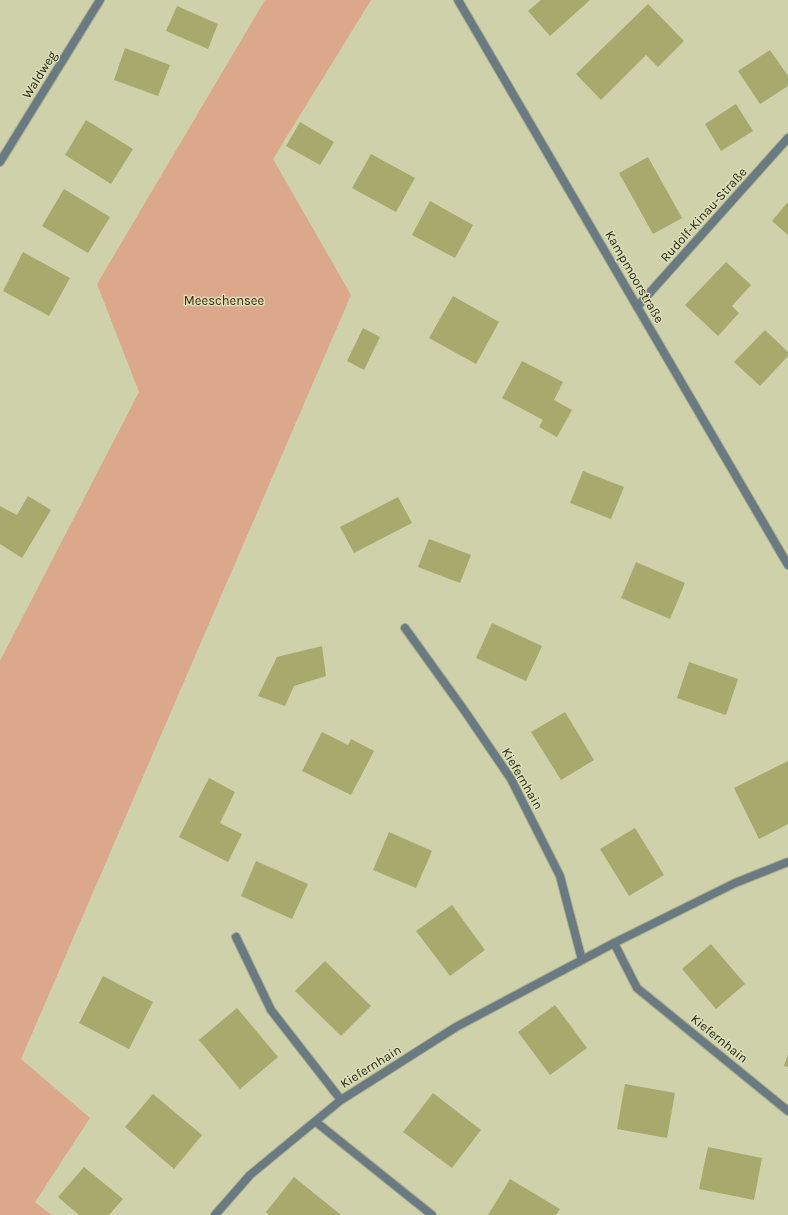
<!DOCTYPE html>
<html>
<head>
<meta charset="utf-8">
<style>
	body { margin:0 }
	canvas { display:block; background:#ced1a9 }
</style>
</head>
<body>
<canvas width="788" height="1215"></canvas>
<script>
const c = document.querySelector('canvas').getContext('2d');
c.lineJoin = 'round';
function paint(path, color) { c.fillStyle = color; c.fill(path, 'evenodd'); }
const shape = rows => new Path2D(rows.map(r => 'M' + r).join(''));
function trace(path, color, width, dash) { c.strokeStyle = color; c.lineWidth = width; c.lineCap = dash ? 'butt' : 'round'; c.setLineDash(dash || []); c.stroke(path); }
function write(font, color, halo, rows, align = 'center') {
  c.font = font + ' Karla,sans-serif'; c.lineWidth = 3; c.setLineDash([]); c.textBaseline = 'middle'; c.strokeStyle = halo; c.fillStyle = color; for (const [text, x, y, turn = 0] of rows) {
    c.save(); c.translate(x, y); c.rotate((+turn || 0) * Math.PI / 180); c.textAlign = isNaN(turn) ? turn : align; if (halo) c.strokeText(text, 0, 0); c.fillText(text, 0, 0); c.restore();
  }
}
paint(shape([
	[265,0,371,0,273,159,351,295,21,1059,90,1118,35,1202,51,1215,0,1215,0,661,139,392,97,284]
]), '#dba88b');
paint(shape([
	[541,0,590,0,550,36,528,11],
	[648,4,684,41,658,67,646,55,601,100,576,74],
	[177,6,218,24,208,49,166,31],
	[125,48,170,65,158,96,114,80],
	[770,50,788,76,788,86,760,104,738,71],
	[736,104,753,131,721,151,705,124],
	[86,120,133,149,111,184,65,155],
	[300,122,334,142,320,165,286,146],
	[371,154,415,178,396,212,352,188],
	[648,157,682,218,653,234,619,173],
	[64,189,110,217,88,253,42,226],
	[430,201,473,225,455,258,412,235],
	[788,202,788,235,772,221],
	[23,252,70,278,49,316,3,291],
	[726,262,751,285,732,306,739,313,718,336,685,305],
	[453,296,499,322,476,364,429,338],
	[363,328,380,337,364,370,347,361],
	[765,330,788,352,788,356,760,386,734,362],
	[522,361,563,382,554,400,572,410,557,437,539,427,543,420,502,398],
	[583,471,624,487,611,519,570,503],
	[28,496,51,510,22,558,0,544,0,506,17,515],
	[398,497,412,523,354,553,340,527],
	[429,539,471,555,460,583,418,567],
	[636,562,685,583,670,619,621,598],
	[492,623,542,646,526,681,476,658],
	[322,646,326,676,294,686,285,706,258,696,277,657],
	[689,662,738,679,726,715,677,698],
	[565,712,594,760,561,780,531,732],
	[322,732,348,745,351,739,374,751,351,795,302,771],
	[788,761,788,824,759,839,734,788],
	[209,778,235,792,220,823,242,834,228,862,179,837],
	[635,828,664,875,629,896,600,849],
	[389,832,432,851,416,888,373,870],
	[256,861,308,884,292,919,241,896],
	[452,905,485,950,450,976,416,931],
	[711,944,745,984,716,1009,682,969],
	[325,961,371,1006,341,1036,295,991],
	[103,976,153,1002,129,1049,79,1023],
	[555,1005,587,1048,550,1075,518,1032],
	[237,1008,278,1057,240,1089,199,1040],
	[788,1054,788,1067,784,1066],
	[625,1084,675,1093,667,1138,617,1129],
	[433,1093,481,1130,452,1168,403,1132],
	[153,1094,202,1135,174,1169,125,1127],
	[708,1147,762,1158,754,1200,699,1189],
	[84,1167,123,1199,109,1215,79,1215,58,1197],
	[294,1177,341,1215,269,1215,266,1212],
	[510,1179,560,1209,556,1215,488,1215]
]), '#a7aa6c');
const minor = shape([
	[458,0,788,565],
	[0,162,100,0],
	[637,307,788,138],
	[405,628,464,710,511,779,560,876,582,960],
	[236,937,271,1010,341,1100],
	[614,943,637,988,788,1111],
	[316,1122,432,1215],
	[215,1215,250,1175,341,1100,456,1027,614,943,735,883,788,862]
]);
trace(minor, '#adb08c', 10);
trace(minor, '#697a83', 8);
write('13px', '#292a1a', '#dbdeb6', [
	["Waldweg",40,75,-58],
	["Rudolf-Kinau-Straße",704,215,-48],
	["Kampmoorstraße",634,277,60],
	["Kiefernhain",522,779,60],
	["Kiefernhain",719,1039,39],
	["Kiefernhain",371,1067,-32]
]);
write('13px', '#431e04', '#dbdeb6', [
	["Meeschensee",224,301]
]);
</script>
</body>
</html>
